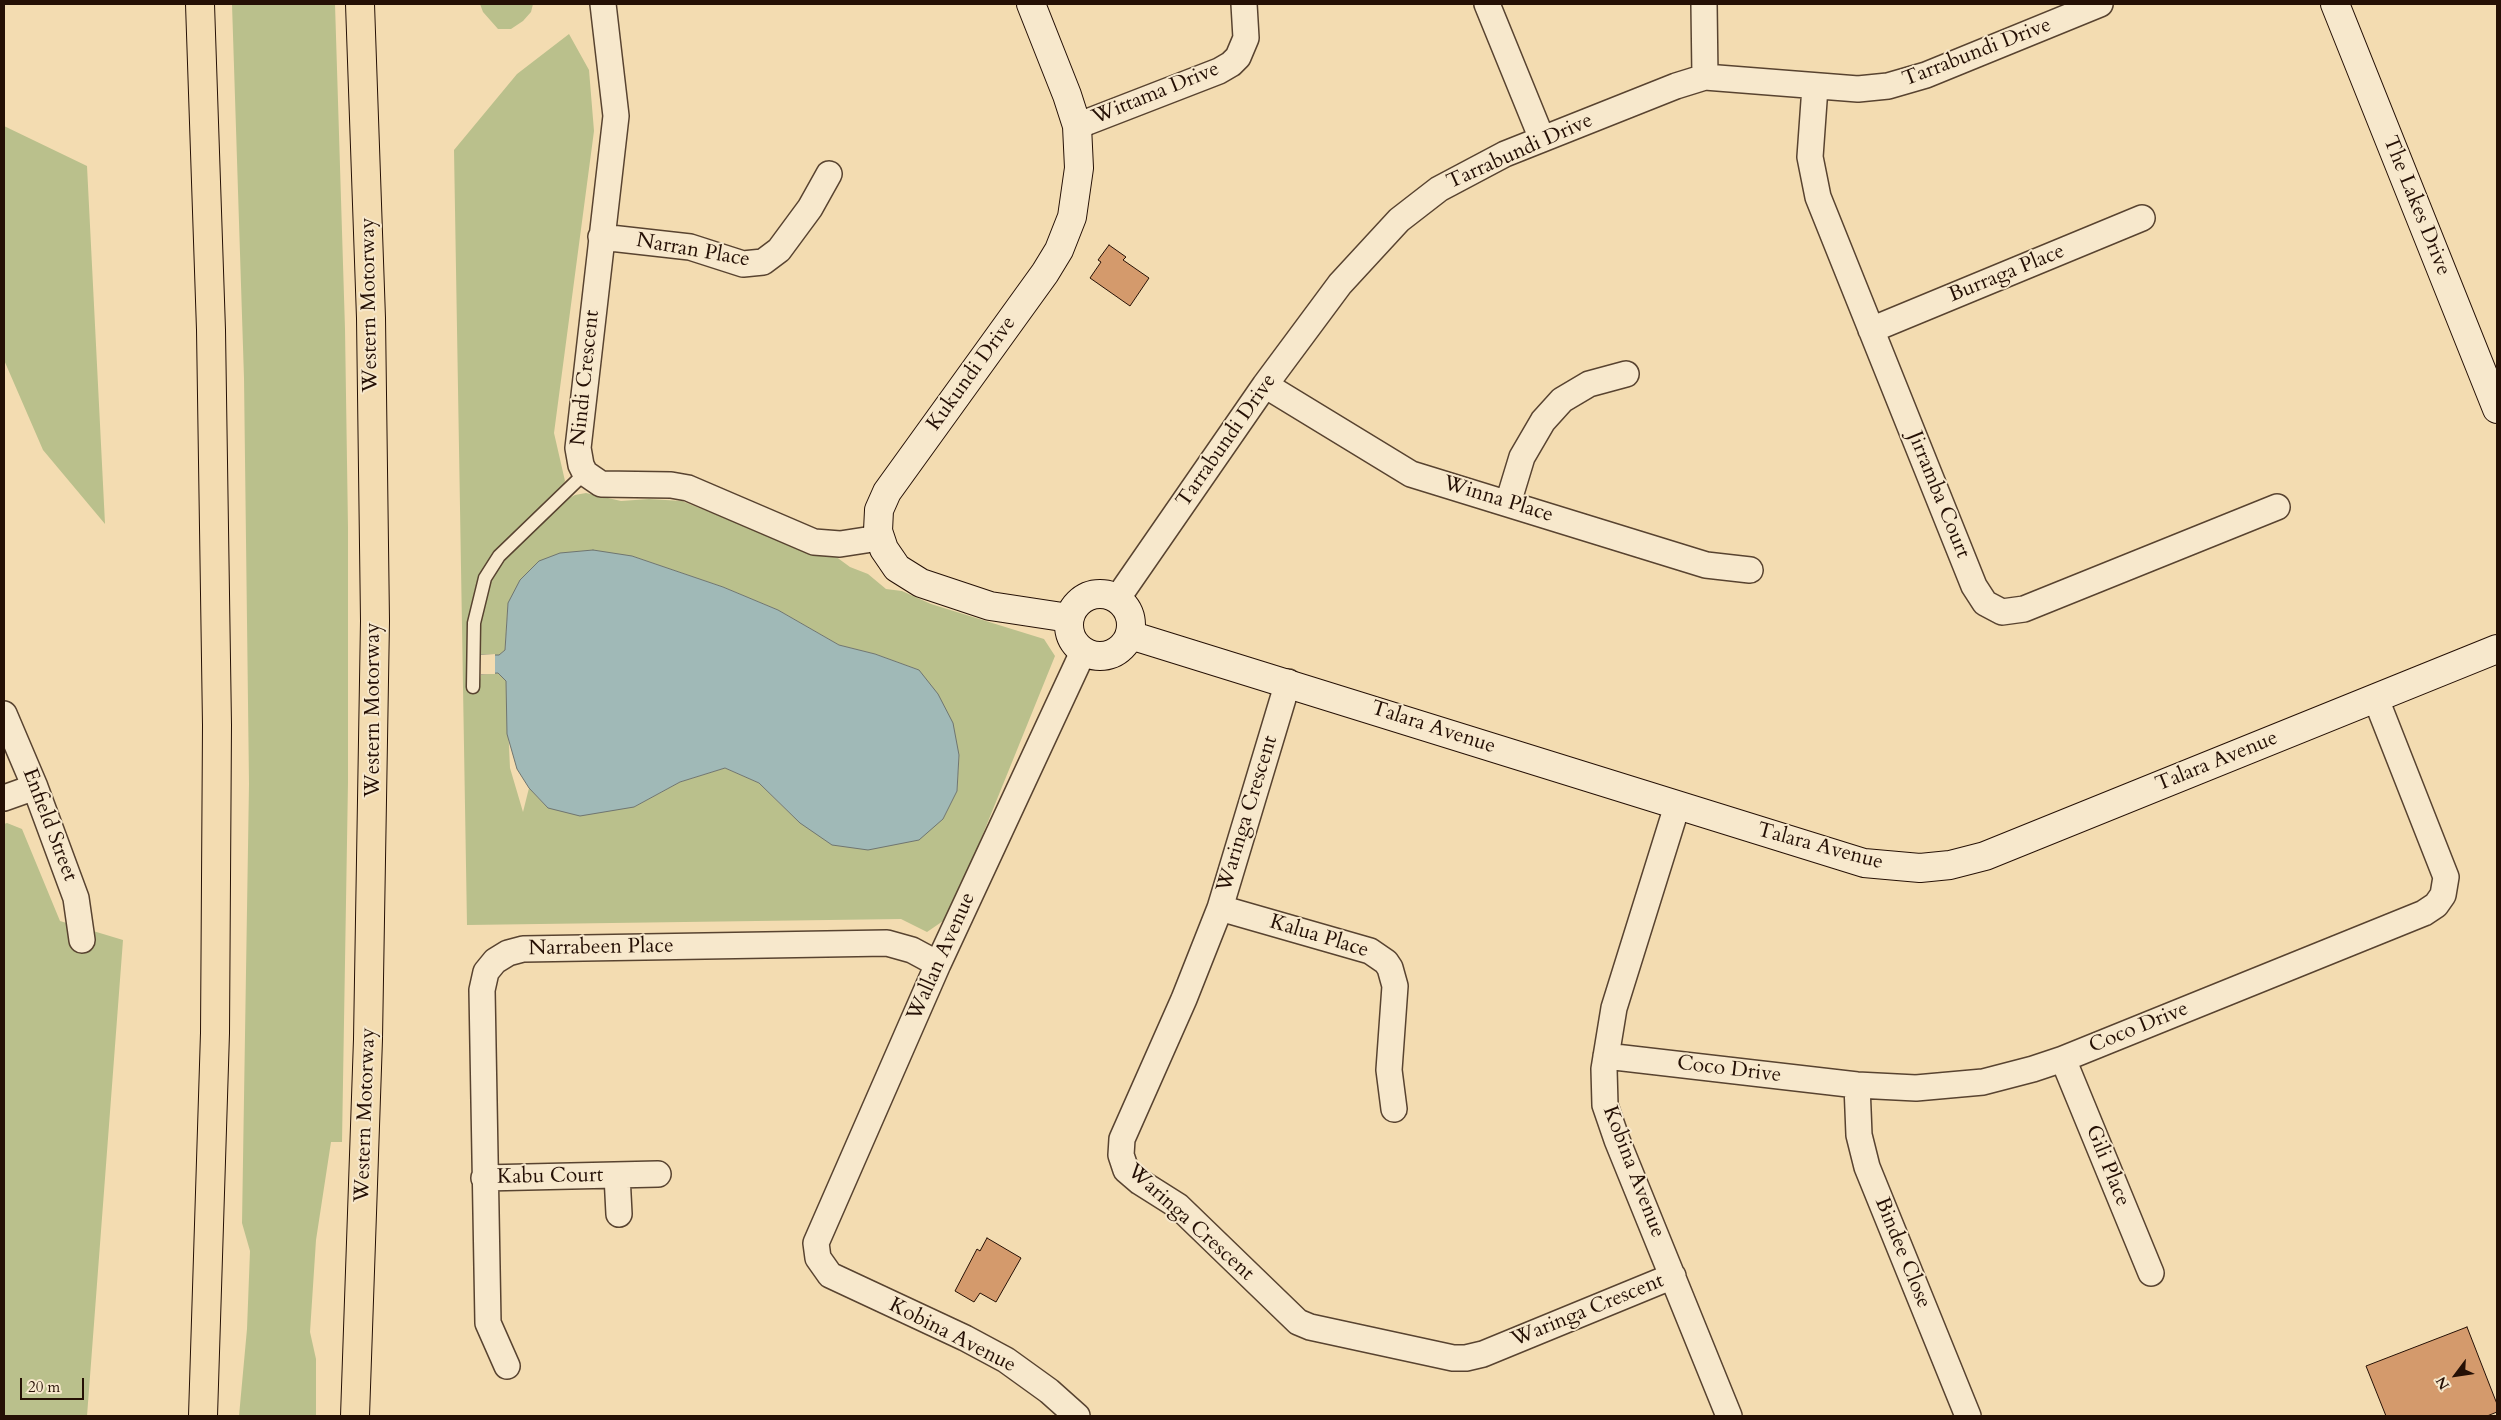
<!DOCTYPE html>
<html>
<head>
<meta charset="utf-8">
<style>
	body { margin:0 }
	#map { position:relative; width:2501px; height:1420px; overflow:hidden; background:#f3dcb1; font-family:Cardo,serif }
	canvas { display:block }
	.frame { position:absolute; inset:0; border:5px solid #251005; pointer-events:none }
	.north { position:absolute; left:2431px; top:1350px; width:50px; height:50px; -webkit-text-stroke:4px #f7e8cc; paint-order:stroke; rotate:239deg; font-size:14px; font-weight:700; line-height:20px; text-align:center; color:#251005 }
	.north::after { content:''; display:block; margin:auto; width:18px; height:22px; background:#251005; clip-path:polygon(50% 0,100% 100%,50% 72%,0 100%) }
	.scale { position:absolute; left:20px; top:1378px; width:64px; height:22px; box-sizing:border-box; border:2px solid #251005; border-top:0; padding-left:6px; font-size:15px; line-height:18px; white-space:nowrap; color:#251005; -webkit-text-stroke:4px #f7e8cc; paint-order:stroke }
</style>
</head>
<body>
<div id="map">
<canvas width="2501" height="1420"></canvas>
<div class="frame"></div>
<div class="north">N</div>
<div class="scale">20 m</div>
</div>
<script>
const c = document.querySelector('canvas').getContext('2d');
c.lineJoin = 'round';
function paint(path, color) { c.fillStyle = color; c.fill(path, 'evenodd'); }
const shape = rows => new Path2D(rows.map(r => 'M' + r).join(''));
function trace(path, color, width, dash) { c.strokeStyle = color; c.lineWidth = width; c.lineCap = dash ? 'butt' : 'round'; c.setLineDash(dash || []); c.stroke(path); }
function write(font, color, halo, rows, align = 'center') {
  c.font = font + ' Cardo,serif'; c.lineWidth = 4; c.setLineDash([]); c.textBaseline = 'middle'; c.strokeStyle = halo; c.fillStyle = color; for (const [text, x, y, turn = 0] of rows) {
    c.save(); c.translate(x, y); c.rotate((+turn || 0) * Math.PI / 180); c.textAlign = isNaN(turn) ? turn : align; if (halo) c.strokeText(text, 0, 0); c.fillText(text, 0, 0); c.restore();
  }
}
paint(shape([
	[232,4,335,4,345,329,348,528,348,782,342,1142,331,1142,316,1240,310,1332,316,1359,316,1416,239,1416,247,1329,250,1251,242,1223,249,784,244,378],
	[480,4,533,4,531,12,523,21,511,29,498,29,483,12],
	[569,34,589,70,594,131,554,433,565,481,559,494,488,561,482,571,475,589,468,644,478,689,481,675,498,673,506,681,510,768,523,812,529,788,548,808,634,807,680,782,725,768,759,783,800,823,943,819,957,791,959,755,919,670,875,654,839,645,778,610,723,587,632,556,508,603,505,650,499,655,480,655,479,624,488,583,504,558,564,501,575,495,586,493,621,501,649,499,682,501,801,549,835,556,850,567,868,574,886,589,902,591,931,604,1044,639,1055,656,955,903,943,921,927,932,901,919,467,925,454,150,517,74],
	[4,126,87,166,105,524,43,450,4,360],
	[7,823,22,829,60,921,123,940,87,1416,4,1416,4,824]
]), '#bac08c');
const water = shape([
	[593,550,632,556,723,587,778,610,839,645,875,654,919,670,938,694,953,723,959,755,957,791,943,819,919,840,868,850,832,845,800,823,759,783,725,768,680,782,634,807,580,816,548,808,529,788,517,769,507,734,506,681,498,673,481,674,481,655,499,655,505,650,508,603,520,580,539,561,560,553,593,550]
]);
paint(water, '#a0b9b7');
trace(water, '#6f7570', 1);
paint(shape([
	[495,654,495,674,478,674,478,655]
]), '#f3dcb1');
const building = shape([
	[1109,245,1126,257,1123,260,1149,278,1130,306,1090,278,1101,262,1098,260,1109,245],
	[987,1238,1021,1258,996,1302,980,1293,974,1302,955,1291,977,1249,980,1251,987,1238],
	[2467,1327,2497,1404,2497,1412,2487,1416,2386,1416,2366,1366,2467,1327]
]);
paint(building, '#d49a6c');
trace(building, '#251005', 1);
const lane = shape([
	[473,687,474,623,485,578,499,556,585,473]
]);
const street = shape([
	[603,4,616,116,578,448,581,465,585,473,601,484,671,485,688,488,814,542,840,544,879,538],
	[1487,4,1542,139],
	[1704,4,1705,77],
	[1815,87,1810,157,1818,197,1974,586,1985,603,2002,612,2024,609,2277,507],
	[1077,126,1219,71,1231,64,1238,57,1246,38,1244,4],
	[601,237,690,247,743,264,763,262,779,250,810,208,829,174],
	[1871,330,2142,218],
	[1265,385,1411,474,1706,565,1750,570],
	[1508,503,1522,457,1543,421,1562,400,1589,384,1626,374],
	[1117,599,1265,385,1340,284,1399,220,1439,189,1505,154,1676,86,1705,77,1858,89,1888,86,1926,75,2100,4],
	[1288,682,1220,908,1184,999,1122,1139,1121,1155,1126,1170,1140,1182,1178,1206,1298,1322,1310,1327,1453,1358,1466,1358,1483,1354,1673,1276],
	[4,714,35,787,76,898,82,940],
	[4,798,35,787],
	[1677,806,1614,1008,1604,1069,1605,1105,1617,1140,1729,1416],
	[1220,908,1370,951,1386,962,1390,968,1395,986,1389,1070,1394,1109],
	[1606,1056,1857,1085,1916,1088,1983,1082,2033,1069,2063,1059,2424,913,2436,905,2443,895,2446,877,2376,699],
	[2063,1059,2151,1273],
	[1857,1085,1859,1135,1867,1167,1968,1416],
	[617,1175,619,1214],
	[484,1178,658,1174],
	[507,1366,488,1323,482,990,486,972,495,961,508,953,523,949,887,943,912,950,938,964],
	[1077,1416,1049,1391,1006,1360,965,1338,830,1275,818,1258,816,1243,938,964,1083,652]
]);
const secondary = shape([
	[1031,4,1067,95,1077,126,1079,168,1072,217,1059,250,1045,273,887,492,879,510,878,531,884,549,897,568,921,583,990,606,1069,618],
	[2335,4,2497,409],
	'1069 625a31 31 0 1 1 62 0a31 31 0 1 1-62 0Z',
	[1130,635,1864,863,1920,868,1950,865,1985,856,2497,649]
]);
const highway = shape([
	[200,4,211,330,217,725,215,1033,203,1416],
	[355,1416,368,1039,375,621,371,318,360,4]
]);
trace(lane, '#584330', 15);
trace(street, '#584330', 28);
trace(secondary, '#251005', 30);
trace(highway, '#251005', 30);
trace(lane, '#f7e8cc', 12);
trace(street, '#f7e8cc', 25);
trace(secondary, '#f7e8cc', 28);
trace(highway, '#f3dcb1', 28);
write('21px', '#251005', '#f7e8cc', [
	["Tarrabundi Drive",1977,53,-21],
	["Wittama Drive",1156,94,-22],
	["Tarrabundi Drive",1520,152,-24],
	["The Lakes Drive",2416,206,68],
	["Narran Place",693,251,10],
	["Burraga Place",2007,274,-22],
	["Western Motorway",370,305,-91],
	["Kukundi Drive",972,374,-54],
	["Nindi Crescent",586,378,-84],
	["Tarrabundi Drive",1227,441,-55],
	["Jirramba Court",1938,495,68],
	["Winna Place",1498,500,17],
	["Western Motorway",374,710,-90],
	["Talara Avenue",1433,728,18],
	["Talara Avenue",2217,762,-22],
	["Waringa Crescent",1248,814,-73],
	["Enfield Street",49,825,69],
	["Talara Avenue",1820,847,15],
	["Kalua Place",1319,937,17],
	["Narrabeen Place",601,948,-1],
	["Wallan Avenue",942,957,-66],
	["Coco Drive",2139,1028,-22],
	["Coco Drive",1729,1070,7],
	["Western Motorway",366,1115,-88],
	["Gili Place",2107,1166,68],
	["Kobina Avenue",1633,1172,69],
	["Kabu Court",550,1177,-1],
	["Waringa Crescent",1190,1223,42],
	["Bindee Close",1902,1253,68],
	["Waringa Crescent",1588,1311,-22],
	["Kobina Avenue",952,1336,27]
]);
</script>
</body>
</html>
